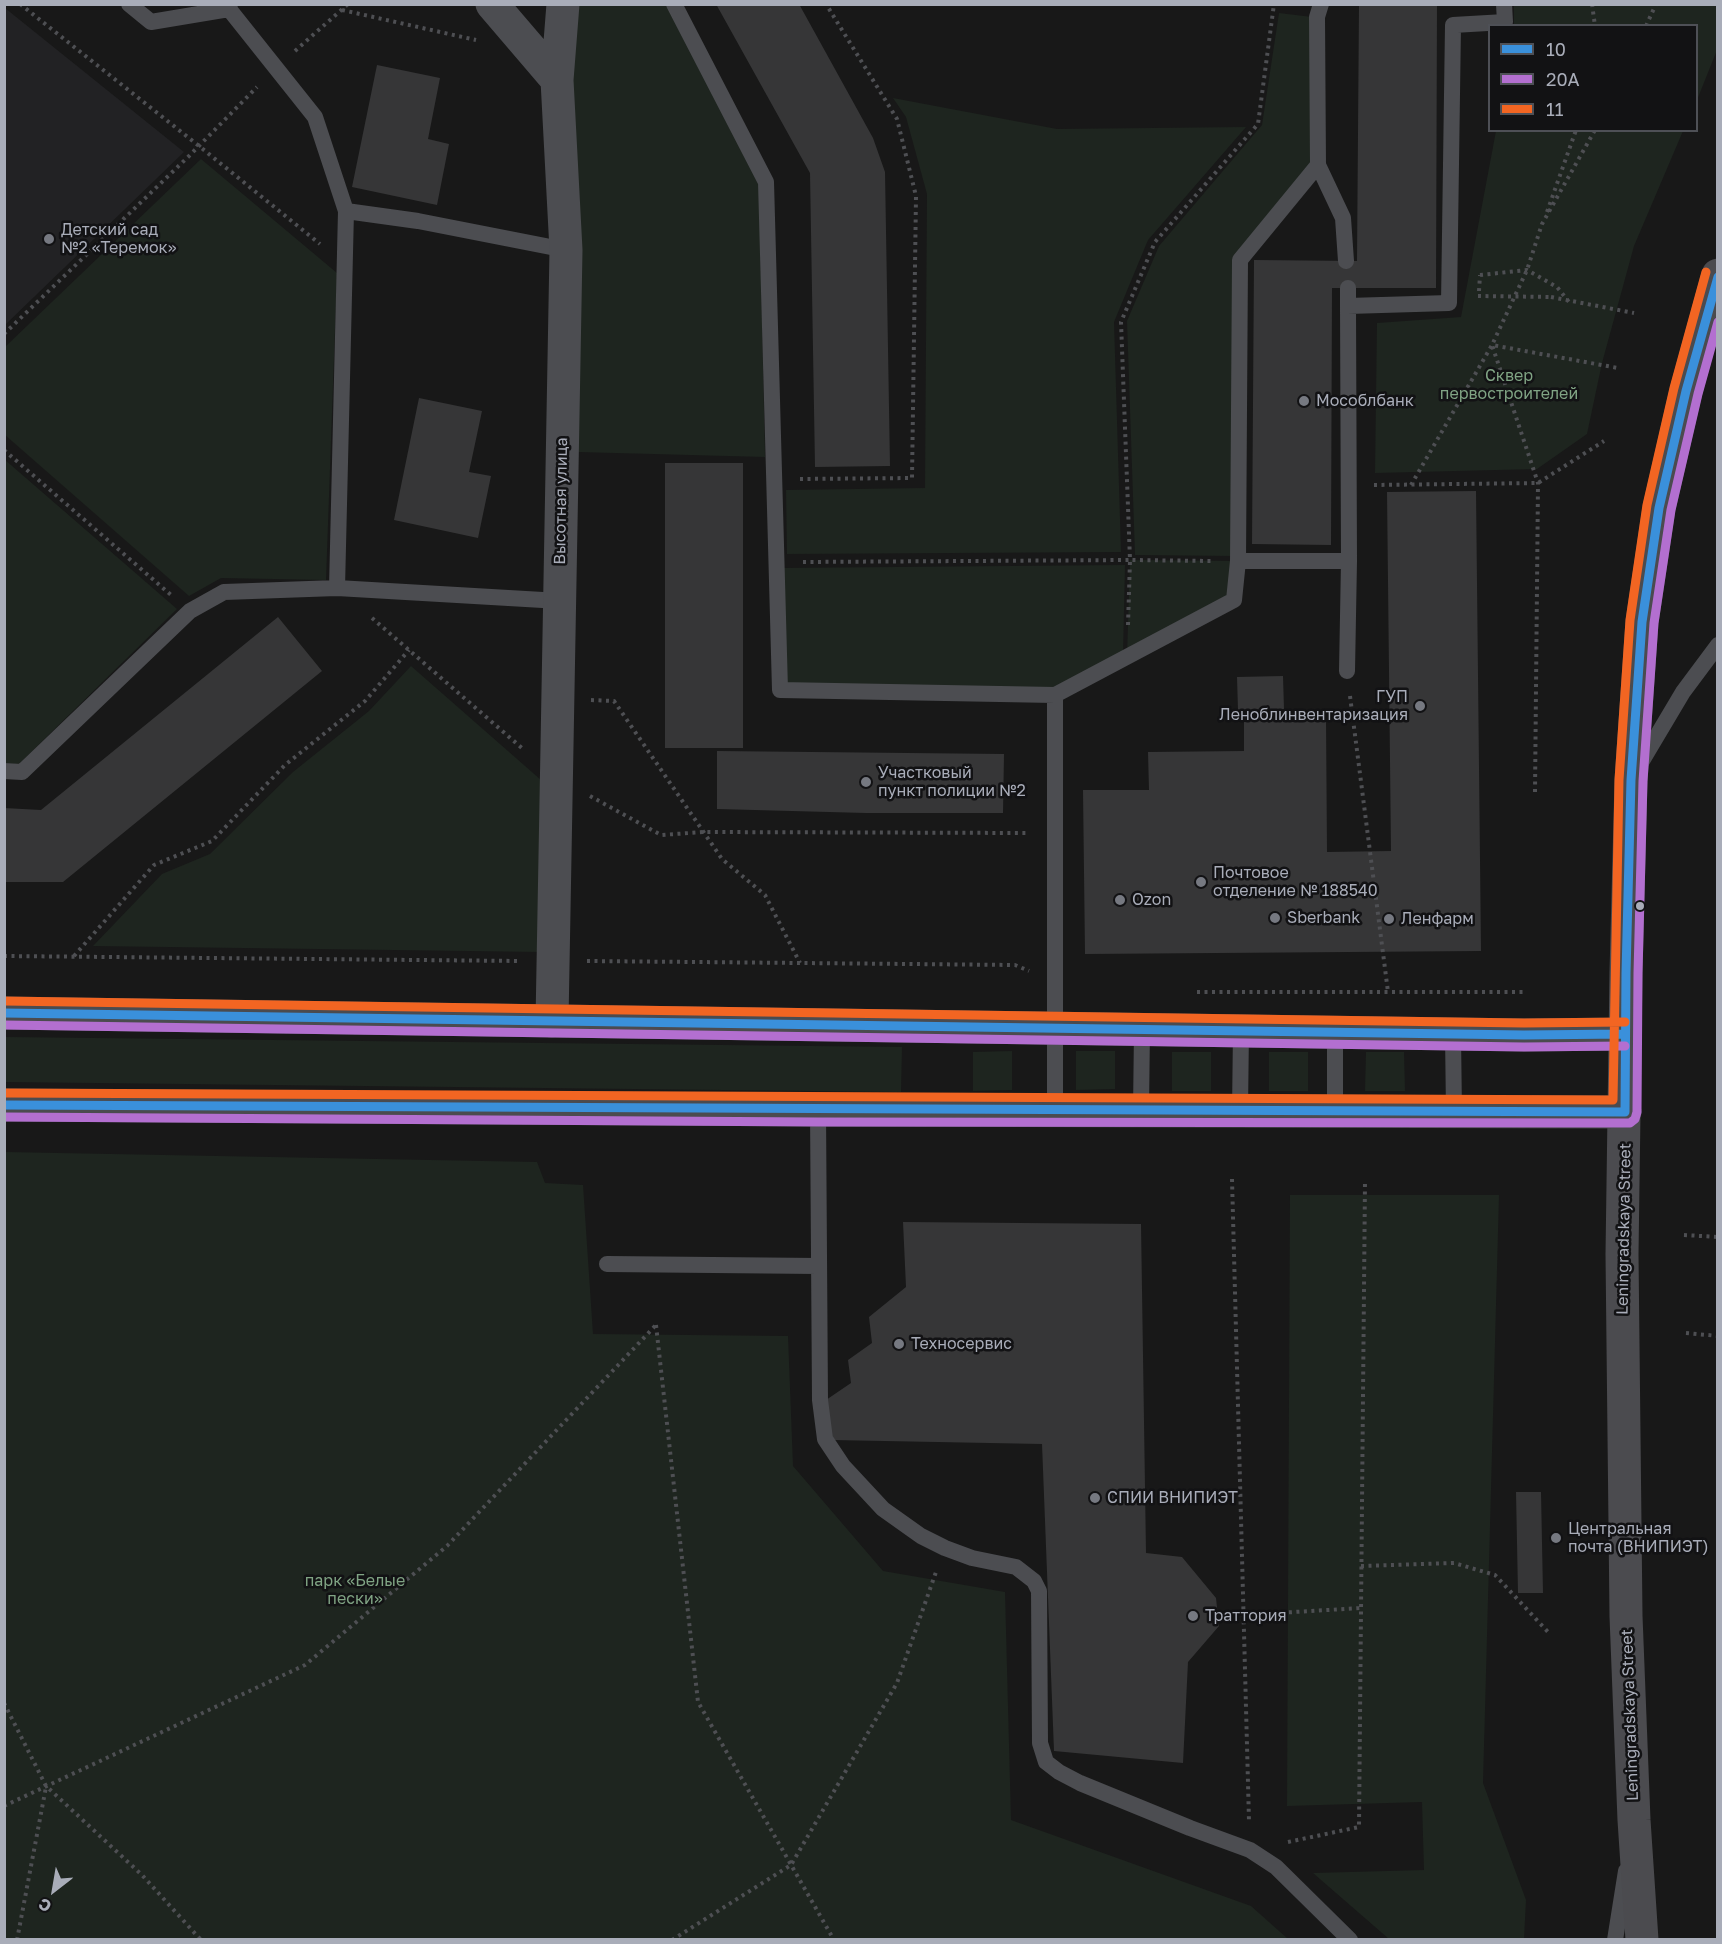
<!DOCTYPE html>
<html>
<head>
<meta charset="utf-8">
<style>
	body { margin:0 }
	#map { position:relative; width:1722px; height:1944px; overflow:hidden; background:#181818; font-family:"Golos Text",sans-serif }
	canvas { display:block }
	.frame { position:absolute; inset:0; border:6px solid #a9adb9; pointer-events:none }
	.legend { position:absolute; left:1488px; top:24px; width:210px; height:108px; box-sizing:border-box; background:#121214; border:2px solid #4e5056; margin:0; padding:8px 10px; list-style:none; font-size:18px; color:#a9adb9 }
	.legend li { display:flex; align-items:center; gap:12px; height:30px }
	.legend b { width:30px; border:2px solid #4e5056 }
	.north { position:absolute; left:24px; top:1860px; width:60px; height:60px; -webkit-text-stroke:4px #121214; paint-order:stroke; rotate:211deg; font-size:16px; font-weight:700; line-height:24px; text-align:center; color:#a9adb9 }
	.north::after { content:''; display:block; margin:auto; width:21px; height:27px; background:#a9adb9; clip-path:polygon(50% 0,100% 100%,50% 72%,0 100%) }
</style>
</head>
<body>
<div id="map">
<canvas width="1722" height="1944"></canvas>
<div class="frame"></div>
<ul class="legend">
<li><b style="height:8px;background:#3a90db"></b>10</li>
<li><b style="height:8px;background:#b36fd0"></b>20А</li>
<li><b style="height:8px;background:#f26522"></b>11</li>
</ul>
<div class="north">С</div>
</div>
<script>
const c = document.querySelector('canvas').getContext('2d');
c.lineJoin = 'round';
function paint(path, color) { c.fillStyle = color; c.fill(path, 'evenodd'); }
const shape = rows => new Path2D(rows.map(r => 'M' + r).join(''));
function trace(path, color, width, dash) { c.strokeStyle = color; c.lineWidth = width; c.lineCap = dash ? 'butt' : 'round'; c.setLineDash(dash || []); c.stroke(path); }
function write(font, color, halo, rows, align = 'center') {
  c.font = font + ' "Golos Text",sans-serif'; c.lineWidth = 5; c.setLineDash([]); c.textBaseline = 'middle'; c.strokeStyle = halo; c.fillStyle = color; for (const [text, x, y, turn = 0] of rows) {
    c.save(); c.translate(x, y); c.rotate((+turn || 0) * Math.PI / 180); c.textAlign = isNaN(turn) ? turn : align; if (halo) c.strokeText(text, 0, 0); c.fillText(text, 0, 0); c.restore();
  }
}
paint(shape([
	[5,8,184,152,5,325]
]), '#222224');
paint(shape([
	[575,5,667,5,759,184,765,457,578,452,569,85],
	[1514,5,1717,5,1717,50,1697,100,1696,26,1514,25],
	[1279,13,1312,17,1313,162,1235,255,1234,556,1135,555,1127,321,1159,246,1262,125],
	[893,98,1057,129,1246,127,1148,240,1114,322,1121,552,787,554,786,490,925,488,927,194,906,117],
	[1496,131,1683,131,1634,246,1602,363,1587,434,1537,469,1375,473,1377,323,1461,317],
	[201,159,337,273,326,580,221,578,189,596,5,435,5,347],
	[4,459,177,609,19,764,4,763],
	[1130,560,1238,561,1234,600,1127,657],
	[1125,565,1123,655,1054,691,786,685,781,568],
	[411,666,541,780,542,952,93,946,162,874,210,854,293,772,369,711],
	[5,1037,902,1047,901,1092,5,1082],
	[1012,1051,1012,1090,973,1091,973,1052],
	[1076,1051,1115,1051,1115,1089,1076,1090],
	[1172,1052,1211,1052,1211,1091,1172,1091],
	[1269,1052,1308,1052,1308,1091,1269,1091],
	[1366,1052,1404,1052,1405,1091,1365,1091],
	[5,1152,537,1162,545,1183,583,1185,593,1334,788,1336,793,1466,883,1571,1005,1592,1011,1820,1251,1906,1288,1939,5,1939],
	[1290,1195,1499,1195,1483,1783,1526,1900,1524,1939,1389,1939,1313,1873,1424,1870,1422,1802,1287,1806]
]), '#1e251f');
paint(shape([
	[716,4,799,4,873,138,885,172,890,466,815,467,810,173],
	[1359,4,1437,4,1436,288,1332,288,1331,545,1252,544,1254,260,1357,261],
	[377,65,440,78,428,139,449,144,437,205,352,187],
	[419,398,482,411,469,472,491,476,478,538,394,520],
	[665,463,743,463,743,748,665,748],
	[1476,491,1481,951,1085,954,1083,790,1149,790,1148,752,1244,751,1244,718,1326,718,1327,852,1391,851,1387,492],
	[278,617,322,671,63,882,4,882,4,808,41,810],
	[1283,676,1284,709,1238,710,1237,677],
	[717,751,1004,754,1003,813,866,813,717,809],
	[903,1222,1141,1224,1146,1553,1182,1557,1216,1598,1219,1626,1188,1662,1183,1763,1054,1751,1042,1444,832,1440,826,1400,851,1383,848,1360,872,1343,869,1317,906,1287],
	[1516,1492,1541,1492,1543,1593,1518,1593]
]), '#363637');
trace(shape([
	[20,4,199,146,320,244],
	[1592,4,1595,26],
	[342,10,476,40],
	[1646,26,1656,4],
	[295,51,348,4],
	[1547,212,1576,130],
	[1480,275,1527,270,1557,287,1569,302],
	[1479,291,1480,275],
	[1551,297,1634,313],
	[4,334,189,156,257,87],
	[4,450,171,595],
	[800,479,912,478,916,196,897,119,826,4],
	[1374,485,1538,483,1604,441],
	[1411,485,1492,345,1618,368],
	[803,562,1130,560,1121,322,1155,242,1258,124,1274,4],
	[372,618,523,749],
	[1128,625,1130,560,1213,561],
	[1350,696,1388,992],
	[591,700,614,701,722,859,765,895,800,963],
	[1535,792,1538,483,1492,345,1527,270,1542,224,1595,130],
	[590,796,661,835,704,832,1028,833],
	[4,956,520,961],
	[74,956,154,865,212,841,285,765,365,701,409,650],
	[587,961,1015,965,1029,971],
	[1197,992,1524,992],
	[1232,1179,1249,1821],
	[1684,1235,1718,1237],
	[656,1325,698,1702,834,1940],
	[1686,1333,1718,1336],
	[1361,1566,1454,1563,1495,1575,1549,1633],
	[1244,1615,1361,1608],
	[4,1703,46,1786,142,1875,201,1940],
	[4,1806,305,1665,447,1546,656,1325],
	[1288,1842,1359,1827,1365,1181],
	[17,1940,46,1787],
	[672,1940,791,1865,897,1683,936,1572]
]), '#4e4f53', 4, [3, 4.5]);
trace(shape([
	[129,4,151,22,229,9,230,4],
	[674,4,766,182,780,690,1055,695],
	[229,9,315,117,346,211,337,588],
	[1318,165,1343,218,1346,261],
	[346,211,418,221,566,250],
	[1348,288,1348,306],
	[1238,561,1349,561,1348,306,1449,303,1453,25,1505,22,1504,4],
	[1347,671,1349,561],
	[1639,766,1683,692,1718,645],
	[4,771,22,772,190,611,224,592,337,588,560,601],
	[1453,1034,1454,1113],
	[818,1110,820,1400,825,1439,843,1466,883,1509,921,1536,945,1548,972,1558,1016,1567,1034,1581,1039,1591,1040,1743,1046,1762,1059,1772,1080,1783,1190,1828,1250,1850,1276,1867,1350,1940],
	[1055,1111,1055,695,1234,600,1238,561,1240,260,1318,165,1317,17,1321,4],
	[1141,1111,1142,1029],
	[1240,1111,1241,1030],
	[1335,1112,1335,1032],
	[607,1264,818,1266],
	[1615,1940,1626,1871]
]), '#4c4d51', 16);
trace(shape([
	[492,4,557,80],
	[552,1021,566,250,557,80,563,4]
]), '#4c4d51', 33);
trace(shape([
	[4,1013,1524,1035,1625,1034],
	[4,1105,818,1110,1625,1112],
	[1642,1940,1634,1820,1626,1616,1622,1254,1626,973,1631,780,1642,622,1659,508,1686,391,1718,275]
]), '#4b4b4f', 33);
trace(shape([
	[1478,296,1551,297]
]), '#4e4f53', 4, [3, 4.5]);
trace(shape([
	[4,1013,1524,1035,1625,1034],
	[4,1105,1625,1112,1626,973,1631,780,1642,622,1659,508,1686,391,1718,277]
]), '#3a90db', 9);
trace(shape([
	[4,1025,1524,1047,1625,1046],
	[4,1117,818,1122,1630,1123,1635,1119,1637,1112,1638,973,1643,781,1654,623,1671,510,1698,394,1718,322]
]), '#b36fd0', 9);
trace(shape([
	[4,1001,1524,1023,1625,1022],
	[4,1093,1613,1100,1619,780,1630,620,1647,505,1674,388,1706,272]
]), '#f26522', 9);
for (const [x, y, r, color] of [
	[49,239,6,"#767981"],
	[1304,401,6,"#767981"],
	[1420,706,6,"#767981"],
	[866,782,6,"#767981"],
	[1201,882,6,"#767981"],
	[1120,900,6,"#767981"],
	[1640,906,5,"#a9adb9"],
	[1275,918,6,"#767981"],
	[1389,919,6,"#767981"],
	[899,1344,6,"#767981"],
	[1095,1498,6,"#767981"],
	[1556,1538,6,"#767981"],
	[1193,1616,6,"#767981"]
]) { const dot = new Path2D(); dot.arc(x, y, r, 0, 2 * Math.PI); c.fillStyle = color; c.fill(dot); trace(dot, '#121214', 2); }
write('16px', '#a9adb9', '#121214', [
	["Детский сад",61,230],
	["№2 «Теремок»",61,248],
	["Мособлбанк",1316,401],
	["ГУП",1408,697,"right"],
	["Леноблинвентаризация",1408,715,"right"],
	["Участковый",878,773],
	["пункт полиции №2",878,791],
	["Почтовое",1213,873],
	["отделение № 188540",1213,891],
	["Ozon",1132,900],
	["Sberbank",1287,918],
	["Ленфарм",1401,919],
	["Техносервис",911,1344],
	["СПИИ ВНИПИЭТ",1107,1498],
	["Центральная",1568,1529],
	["почта (ВНИПИЭТ)",1568,1547],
	["Траттория",1205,1616]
], 'left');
write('16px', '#80a484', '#121214', [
	["Сквер",1509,376],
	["первостроителей",1509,394],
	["парк «Белые",355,1581],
	["пески»",355,1599]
]);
write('16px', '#a9adb9', '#121214', [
	["Высотная улица",561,501,-89],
	["Leningradskaya Street",1624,1229,-89],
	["Leningradskaya Street",1630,1715,-92]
]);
</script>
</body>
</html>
